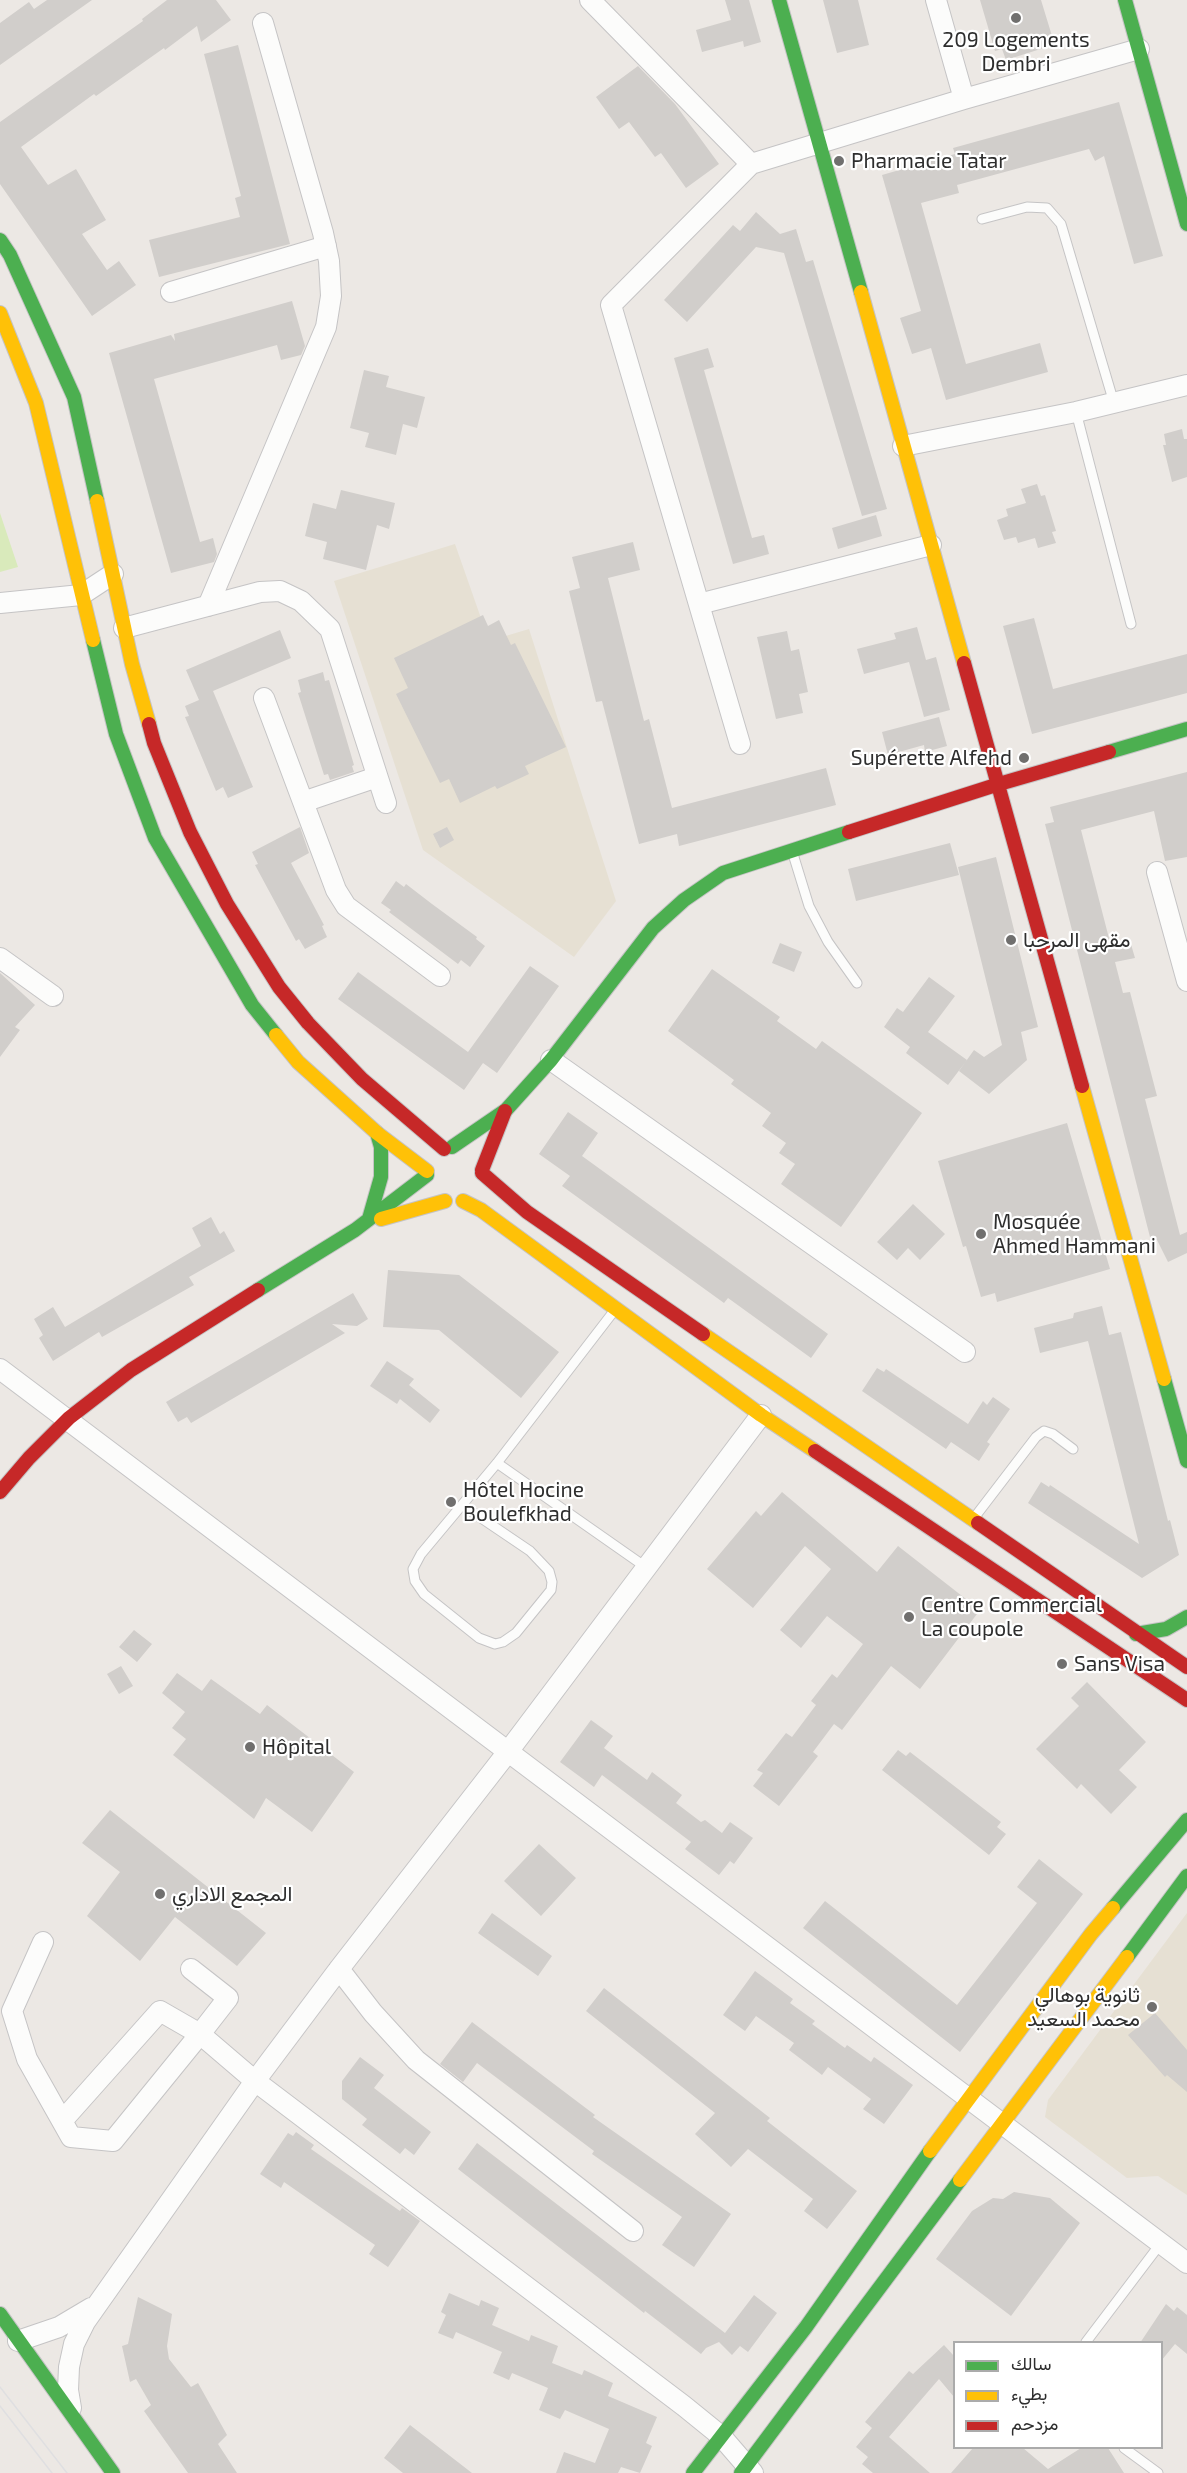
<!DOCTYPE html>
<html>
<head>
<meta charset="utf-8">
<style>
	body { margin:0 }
	#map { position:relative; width:1187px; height:2473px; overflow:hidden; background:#ece8e4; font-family:"Exo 2",Vazirmatn,sans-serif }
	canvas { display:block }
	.legend { position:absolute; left:953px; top:2341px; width:210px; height:108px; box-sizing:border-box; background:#fff; border:2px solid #ababab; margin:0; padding:8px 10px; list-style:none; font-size:18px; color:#2e2e2e }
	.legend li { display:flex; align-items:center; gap:12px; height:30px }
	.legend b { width:30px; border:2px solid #ababab }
</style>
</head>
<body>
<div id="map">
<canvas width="1187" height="2473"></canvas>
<ul class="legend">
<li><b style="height:8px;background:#4caf50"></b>سالك</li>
<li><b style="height:8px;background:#ffc107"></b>بطيء</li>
<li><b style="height:8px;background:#c62828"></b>مزدحم</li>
</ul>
</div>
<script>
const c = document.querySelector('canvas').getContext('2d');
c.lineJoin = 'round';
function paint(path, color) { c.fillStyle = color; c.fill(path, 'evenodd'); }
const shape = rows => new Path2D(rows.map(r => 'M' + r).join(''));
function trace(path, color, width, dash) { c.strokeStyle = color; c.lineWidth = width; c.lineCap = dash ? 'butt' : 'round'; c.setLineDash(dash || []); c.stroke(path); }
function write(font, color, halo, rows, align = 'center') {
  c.font = font + ' "Exo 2",Vazirmatn,sans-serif'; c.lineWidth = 4.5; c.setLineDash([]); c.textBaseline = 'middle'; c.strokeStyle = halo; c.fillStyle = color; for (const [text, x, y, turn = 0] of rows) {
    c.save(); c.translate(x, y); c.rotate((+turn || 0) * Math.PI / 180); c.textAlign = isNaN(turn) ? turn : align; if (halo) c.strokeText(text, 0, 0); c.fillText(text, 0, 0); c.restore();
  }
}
paint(shape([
	[455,544,489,641,529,629,616,901,574,957,423,850,334,581],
	[1187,1913,1187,2195,1158,2176,1127,2178,1045,2117,1048,2100]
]), '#e6e0d3');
paint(shape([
	[0,513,18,567,0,572]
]), '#d9eabb');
paint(shape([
	[47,0,92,0,0,65,0,23,29,2,34,9],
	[167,0,216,0,231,20,201,42,197,26,165,50,164,48,96,96,94,94,21,147,48,185,76,169,106,220,82,234,107,270,119,261,136,285,92,316,0,184,0,122,143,21,142,19],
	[725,0,749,0,761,42,744,47,743,41,702,52,696,30,731,20],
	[823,0,858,0,869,45,837,53],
	[980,0,1041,0,1052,36,1047,38,1050,46,1006,60,1002,49,995,51],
	[238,45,290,244,159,277,149,240,240,217,235,198,241,196,204,54],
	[638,66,675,104,719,164,686,188,661,153,655,157,629,122,619,129,596,97],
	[1119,102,1163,256,1134,264,1104,156,1095,161,1089,149,957,185,959,193,921,203,966,364,1040,343,1048,372,946,400,931,348,912,354,900,318,921,311,882,175,955,154,953,148],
	[756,212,780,234,796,229,806,262,813,260,887,509,862,516,784,253,756,247,687,322,664,300,733,225,740,231],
	[292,301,305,346,301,355,281,360,277,345,154,379,200,542,213,538,217,554,214,562,171,573,109,353,171,335,175,341,174,334],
	[708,348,714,367,704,370,752,538,764,535,769,554,733,564,674,358],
	[364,370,389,376,386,387,425,397,417,428,403,424,396,455,365,447,369,433,350,428],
	[1182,429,1184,439,1187,439,1187,477,1172,482,1163,445,1166,445,1164,434],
	[1037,484,1041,496,1045,495,1056,531,1052,532,1056,543,1038,548,1035,538,1018,543,1016,537,1004,540,997,520,1008,516,1006,509,1026,503,1021,489],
	[341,490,395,503,389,529,377,525,366,570,323,559,327,542,305,536,313,503,336,509],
	[876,515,882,536,838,549,832,528],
	[633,542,640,570,608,578,644,721,649,719,672,808,826,768,836,805,679,846,677,834,639,844,602,701,596,702,569,591,580,588,572,557],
	[483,615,488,626,499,620,511,645,515,643,566,747,525,766,529,774,497,789,495,786,460,803,449,779,440,783,396,694,408,688,394,658],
	[1034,618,1053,689,1187,654,1187,693,1032,734,1003,626],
	[917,627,926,660,936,657,950,710,924,717,909,662,864,674,857,649,896,639,894,633],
	[280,630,291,658,213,691,253,787,228,798,223,787,216,791,185,717,189,716,185,706,199,700,186,670],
	[787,631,791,651,799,649,808,692,799,694,803,713,776,719,757,637],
	[323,672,325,681,329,680,354,765,352,766,354,772,330,780,328,774,324,775,298,693,301,692,298,680],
	[939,717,947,746,925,752,924,745,888,755,882,732],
	[1187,772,1187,857,1165,861,1154,811,1081,830,1111,946,1130,941,1135,958,1115,962,1123,993,1130,992,1157,1096,1145,1099,1180,1235,1187,1232,1187,1253,1168,1262,1157,1240,1151,1241,1045,824,1054,822,1050,807],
	[300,827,309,853,291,863,324,925,322,926,327,937,305,949,299,939,296,941,255,865,258,864,252,852],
	[447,827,454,840,440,848,433,834],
	[950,843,959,875,856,901,848,869],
	[996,857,1038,1027,1021,1032,1027,1060,989,1094,959,1071,974,1050,984,1057,1002,1045,958,867],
	[396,881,404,887,406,884,432,904,477,937,476,939,485,946,470,967,461,960,458,964,389,912,391,910,381,903],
	[780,943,802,952,794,972,772,963],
	[530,966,559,986,497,1073,483,1063,464,1090,338,999,358,972,468,1052],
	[712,969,780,1017,777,1021,816,1049,822,1041,922,1113,841,1227,781,1184,795,1164,779,1153,786,1143,762,1126,771,1113,731,1084,734,1080,668,1031],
	[0,973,35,1005,15,1027,20,1030,0,1057],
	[929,977,955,996,928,1032,967,1060,948,1085,906,1053,910,1047,884,1027,897,1008,903,1012],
	[568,1112,598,1133,582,1156,828,1334,811,1358,728,1298,724,1303,562,1186,570,1176,539,1154],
	[1067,1123,1110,1269,997,1302,995,1293,981,1297,966,1246,963,1247,938,1161],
	[913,1204,945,1234,920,1260,908,1248,897,1260,877,1242],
	[211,1217,220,1234,224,1231,235,1251,189,1277,194,1285,102,1337,99,1332,53,1361,39,1338,43,1335,34,1319,53,1307,65,1327,201,1246,192,1228],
	[388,1270,459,1275,559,1352,521,1398,439,1330,383,1327],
	[353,1293,368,1319,357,1326,332,1324,345,1333,191,1423,187,1417,178,1422,166,1402],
	[1102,1306,1109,1335,1121,1332,1168,1521,1170,1520,1179,1555,1142,1578,1028,1503,1041,1482,1049,1487,1050,1485,1139,1544,1088,1341,1040,1353,1034,1328,1073,1318,1074,1313],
	[387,1361,414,1379,409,1385,440,1410,430,1423,400,1399,397,1404,370,1386],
	[877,1368,884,1372,886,1369,968,1424,983,1401,987,1405,993,1397,1010,1409,987,1442,990,1444,979,1461,951,1442,946,1449,862,1391],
	[782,1492,877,1572,898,1546,980,1610,920,1689,891,1666,842,1730,834,1724,813,1752,818,1756,779,1806,753,1786,763,1773,757,1770,786,1733,792,1737,816,1705,811,1701,832,1674,837,1678,863,1644,827,1616,801,1648,780,1630,831,1569,805,1546,753,1608,707,1569,756,1511,761,1516],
	[134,1630,152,1644,137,1662,119,1647],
	[121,1666,133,1686,119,1694,107,1674],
	[177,1673,202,1691,211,1679,260,1714,267,1705,354,1772,312,1832,266,1798,254,1819,173,1755,186,1739,172,1728,185,1712,162,1693],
	[1087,1682,1146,1742,1119,1770,1137,1787,1111,1814,1081,1784,1077,1789,1036,1749,1079,1706,1071,1698],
	[591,1720,613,1736,604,1748,647,1780,652,1772,682,1795,676,1803,701,1822,705,1820,722,1833,730,1822,753,1838,734,1864,730,1861,719,1875,685,1849,691,1842,602,1775,594,1787,560,1762],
	[898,1750,906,1756,910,1752,1001,1822,997,1827,1006,1834,989,1855,882,1770],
	[110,1810,266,1933,237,1966,175,1917,140,1961,87,1916,120,1872,82,1843],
	[539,1844,576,1878,541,1916,504,1881],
	[1039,1859,1083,1894,960,2052,803,1928,825,1901,957,2005,1037,1903,1017,1887],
	[492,1913,552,1956,538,1976,478,1933],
	[755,1971,793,1999,790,2003,815,2021,812,2024,845,2048,847,2045,871,2062,874,2057,913,2085,884,2124,863,2109,871,2099,828,2067,822,2075,789,2050,794,2043,756,2016,745,2031,723,2015],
	[604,1988,770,2118,767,2121,857,2191,827,2229,804,2211,813,2199,748,2149,731,2167,695,2134,715,2113,586,2011],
	[1155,2013,1187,2050,1187,2092,1167,2075,1165,2077,1128,2035],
	[472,2022,595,2115,593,2117,731,2214,694,2267,662,2245,682,2217,592,2154,594,2151,477,2063,463,2082,440,2064],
	[360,2057,384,2075,374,2088,431,2132,414,2155,405,2148,400,2154,362,2125,367,2119,342,2099,342,2081],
	[296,2132,314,2145,311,2149,400,2211,402,2208,420,2221,388,2267,369,2254,375,2245,284,2182,281,2188,260,2174,288,2133,293,2136],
	[477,2143,725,2333,754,2295,777,2313,748,2352,740,2346,732,2355,719,2342,706,2348,701,2354,645,2311,644,2313,458,2169],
	[1014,2192,1050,2198,1080,2223,1011,2316,936,2259,972,2211,993,2198,1003,2199],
	[449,2293,479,2306,481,2300,499,2308,492,2325,529,2341,531,2335,558,2346,552,2363,582,2375,584,2370,613,2383,608,2396,657,2417,646,2443,652,2446,640,2473,621,2467,618,2473,556,2473,564,2452,595,2463,609,2429,565,2410,560,2419,539,2410,548,2388,512,2373,509,2380,493,2373,502,2352,456,2332,453,2339,438,2333,446,2315,441,2312],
	[138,2297,172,2314,167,2346,169,2359,191,2387,198,2383,227,2435,218,2444,237,2473,188,2473,144,2411,151,2405,136,2379,130,2382,122,2346,128,2344],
	[1166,2304,1174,2311,1177,2307,1187,2315,1187,2354,1175,2344,1161,2361,1161,2343,1140,2343],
	[944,2345,954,2356,954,2397,939,2379,889,2437,930,2473,873,2473,862,2464,868,2457,856,2447,872,2428,865,2422,909,2371,913,2374],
	[410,2425,472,2473,403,2473,384,2458],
	[973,2448,1023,2448,1048,2469,1081,2448,1108,2448,1124,2473,951,2473]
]), '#d1cecb');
const lane = shape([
	[982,219,1027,207,1047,208,1061,224,1114,403],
	[1076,412,1131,624],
	[793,854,809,906,828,942,857,983],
	[497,1463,647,1568],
	[462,1505,530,1551,549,1571,552,1582,551,1590,516,1633,503,1642,495,1644,479,1638,424,1594,415,1581,413,1569,421,1554,497,1463,614,1311],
	[974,1518,1036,1437,1044,1431,1053,1434,1073,1449],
	[1086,2342,1161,2243],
	[1124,2448,1158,2473]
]);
const street = shape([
	[590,0,751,164],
	[936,0,964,99],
	[171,292,326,246],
	[903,446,1076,412,1187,385],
	[0,603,81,595,113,574],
	[699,604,931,545],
	[208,606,326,327,331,296,329,261,323,233,263,23],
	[124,628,260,592,280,591,301,601,330,629,386,803],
	[264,698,336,890,346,906,440,976],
	[740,744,611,305,751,164,964,99,1139,49],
	[303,802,377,777],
	[1157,872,1187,981],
	[0,958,53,996],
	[551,1060,965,1352],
	[0,1369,1187,2263],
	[43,1942,12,2011,27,2059,71,2137,113,2141,200,2034,255,2081,684,2406,721,2436,753,2473],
	[339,1969,373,2013,416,2060,633,2231],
	[62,2121,160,2011,200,2034,228,1998,191,1969],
	[18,2341,59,2327,91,2308],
	[71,2408,68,2390,69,2367,74,2344,85,2322,255,2081,339,1969,507,1753,761,1415]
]);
const fast = shape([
	[779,0,861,292],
	[1125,0,1187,224],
	[0,240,10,255,74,397,97,501],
	[93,640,116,734,155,838,252,1005,276,1035],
	[1109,752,1187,729],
	[452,1147,506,1110,551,1060,653,928,684,900,723,873,849,832],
	[369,1219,381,1177,381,1147,377,1133],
	[258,1290,355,1230,427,1175],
	[1164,1379,1187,1461],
	[1136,1634,1166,1629,1187,1617],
	[1113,1908,1187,1820],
	[1127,1957,1187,1876],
	[0,2314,113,2473],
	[693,2473,806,2327,930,2151],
	[741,2473,960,2180]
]);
const slow = shape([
	[861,292,964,663],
	[0,313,36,403,93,640],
	[97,501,132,664,149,724],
	[276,1035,298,1062,377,1133,427,1171],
	[1082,1086,1164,1379],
	[463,1201,481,1210,761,1415,815,1451],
	[381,1219,445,1201],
	[703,1334,978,1523],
	[930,2151,1091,1934,1113,1908],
	[960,2180,1127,1957]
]);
const jam = shape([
	[964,663,1082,1086],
	[149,724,154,743,190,832,227,904,279,987,308,1023,362,1079,444,1149],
	[849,832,999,784,1109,752],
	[482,1170,505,1111],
	[482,1173,527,1212,703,1334],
	[815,1451,1187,1700],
	[0,1492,29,1458,69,1418,131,1370,258,1290],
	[978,1523,1187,1667]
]);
trace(lane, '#c5c4c5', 11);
trace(street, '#c5c4c5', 22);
trace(fast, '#c5c4c5', 16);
trace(slow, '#c5c4c5', 16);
trace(jam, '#c5c4c5', 16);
trace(lane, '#fcfcfb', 9);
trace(street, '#fcfcfb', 20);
trace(fast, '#4caf50', 14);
trace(slow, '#ffc107', 14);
trace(jam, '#c62828', 14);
trace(shape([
	[0,2387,67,2473],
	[0,2406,52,2473]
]), '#dfdfe1', 1.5);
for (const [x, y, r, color] of [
	[1016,18,6,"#706f6e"],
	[839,161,6,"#706f6e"],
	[1024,758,6,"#706f6e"],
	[1011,940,6,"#706f6e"],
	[981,1234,6,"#706f6e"],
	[451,1502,6,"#706f6e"],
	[909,1617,6,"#706f6e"],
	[1062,1664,6,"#706f6e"],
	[250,1747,6,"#706f6e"],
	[160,1894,6,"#706f6e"],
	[1152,2007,6,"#706f6e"]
]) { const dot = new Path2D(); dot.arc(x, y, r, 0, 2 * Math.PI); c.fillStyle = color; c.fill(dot); trace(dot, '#fff', 2); }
write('21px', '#2e2e2e', '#fff', [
	["209 Logements",1016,40,"center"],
	["Dembri",1016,64,"center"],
	["Pharmacie Tatar",851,161],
	["Supérette Alfehd",1012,758,"right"],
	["مقهى المرحبا",1023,940],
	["Mosquée",993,1222],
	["Ahmed Hammani",993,1246],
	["Hôtel Hocine",463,1490],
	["Boulefkhad",463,1514],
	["Centre Commercial",921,1605],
	["La coupole",921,1629],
	["Sans Visa",1074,1664],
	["Hôpital",262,1747],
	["المجمع الاداري",172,1894],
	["ثانوية بوهالي",1140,1995,"right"],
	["محمد السعيد",1140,2019,"right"]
], 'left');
</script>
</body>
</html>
